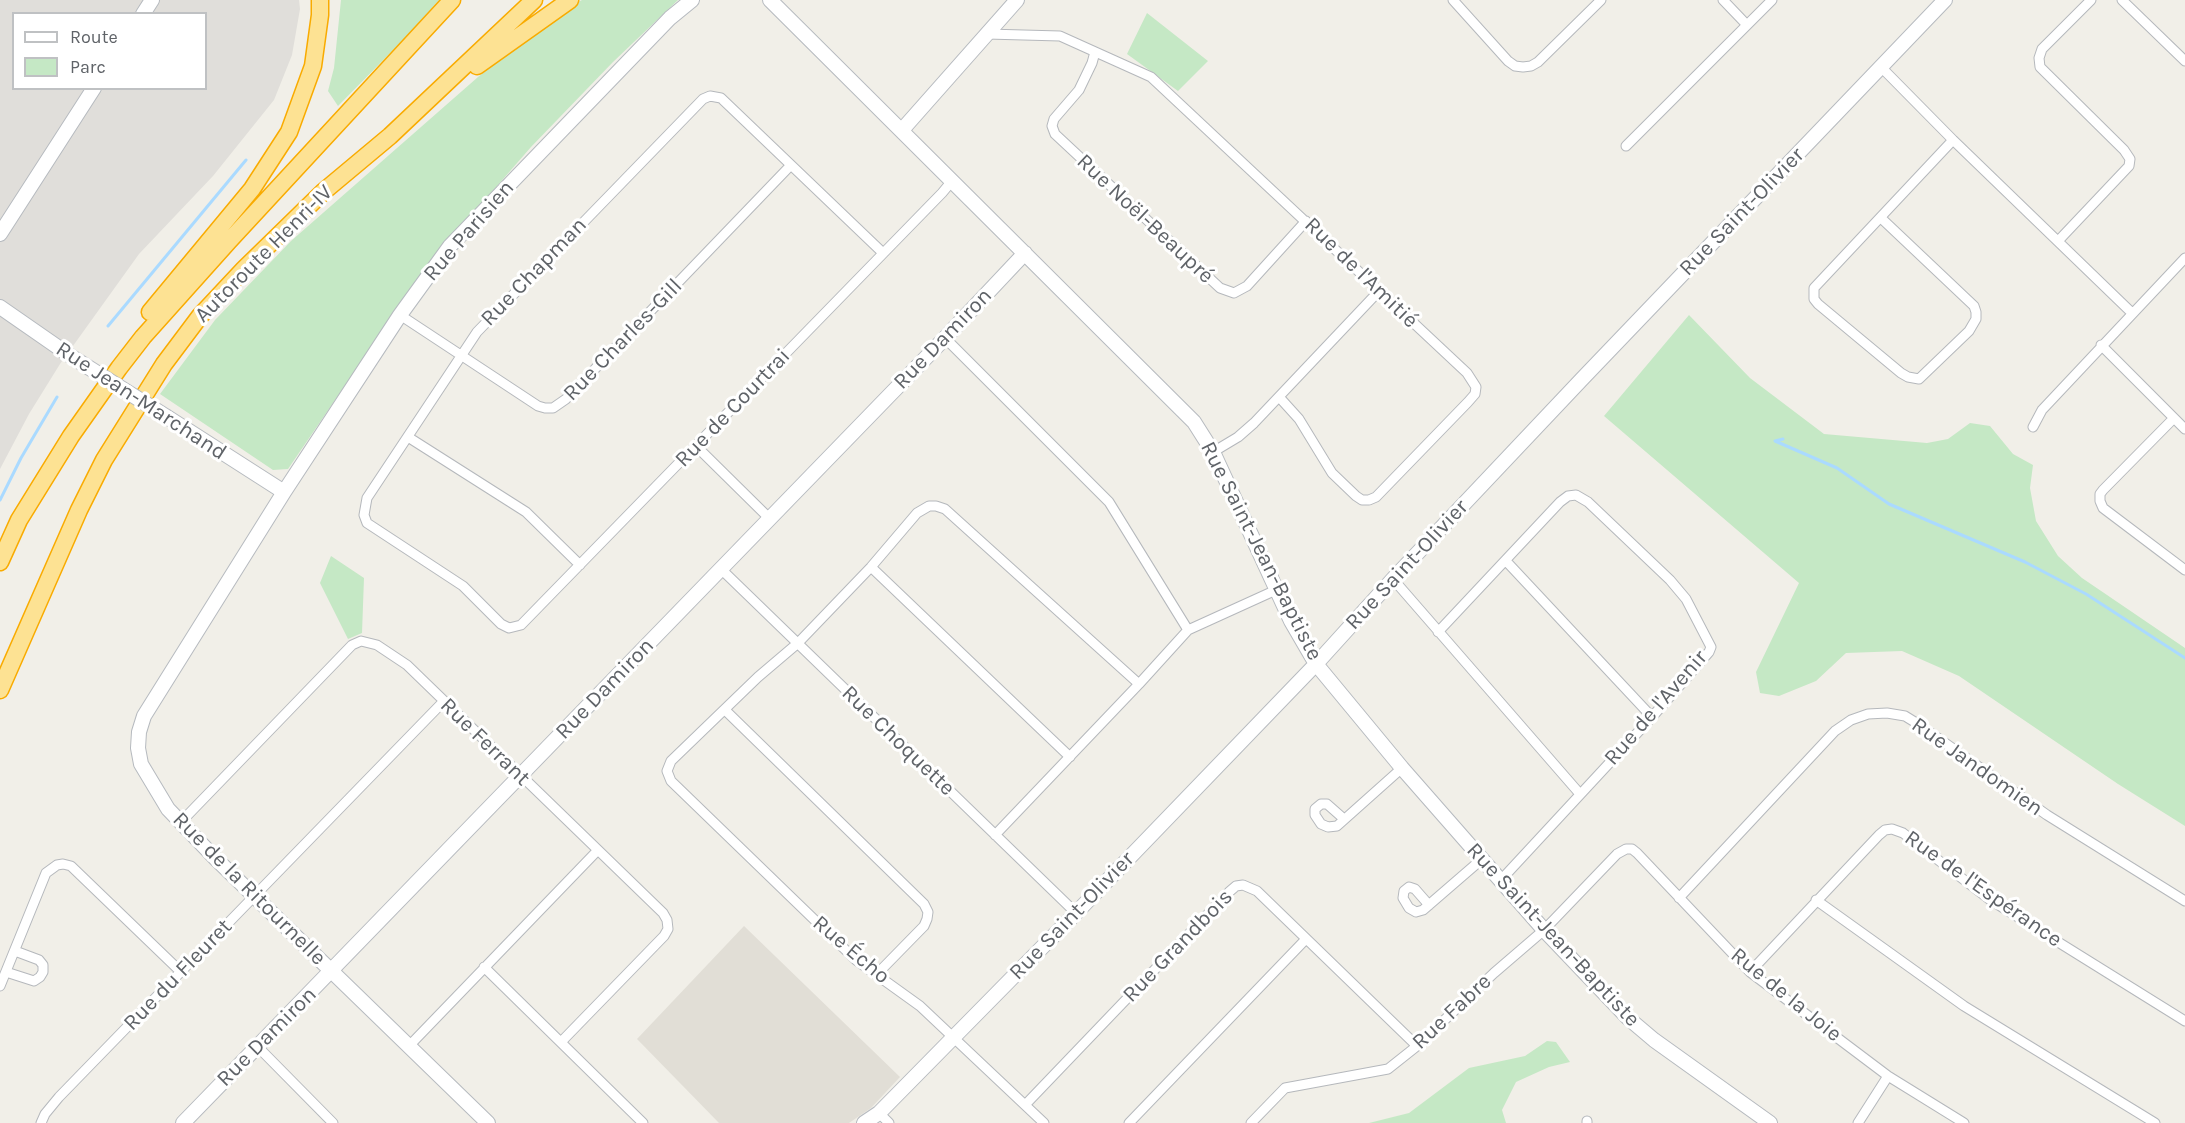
<!DOCTYPE html>
<html>
<head>
<meta charset="utf-8">
<style>
	body { margin:0 }
	#map { position:relative; width:2185px; height:1123px; overflow:hidden; background:#f1efe8; font-family:Karla,sans-serif }
	canvas { display:block }
	.legend { position:absolute; left:12px; top:12px; width:195px; height:78px; box-sizing:border-box; background:#fff; border:2px solid #bfc1c3; margin:0; padding:8px 10px; list-style:none; font-size:18px; color:#5f6368 }
	.legend li { display:flex; align-items:center; gap:12px; height:30px }
	.legend b { width:30px; border:2px solid #bfc1c3 }
</style>
</head>
<body>
<div id="map">
<canvas width="2185" height="1123"></canvas>
<ul class="legend">
<li><b style="height:8px;background:#fff"></b>Route</li>
<li><b style="height:16px;background:#c5e8c5"></b>Parc</li>
</ul>
</div>
<script>
const c = document.querySelector('canvas').getContext('2d');
c.lineJoin = 'round';
function paint(path, color) { c.fillStyle = color; c.fill(path, 'evenodd'); }
const shape = rows => new Path2D(rows.map(r => 'M' + r).join(''));
function trace(path, color, width, dash) { c.strokeStyle = color; c.lineWidth = width; c.lineCap = dash ? 'butt' : 'round'; c.setLineDash(dash || []); c.stroke(path); }
function write(font, color, halo, rows, align = 'center') {
  c.font = font + ' Karla,sans-serif'; c.lineWidth = 6; c.setLineDash([]); c.textBaseline = 'middle'; c.strokeStyle = halo; c.fillStyle = color; for (const [text, x, y, turn = 0] of rows) {
    c.save(); c.translate(x, y); c.rotate((+turn || 0) * Math.PI / 180); c.textAlign = isNaN(turn) ? turn : align; if (halo) c.strokeText(text, 0, 0); c.fillText(text, 0, 0); c.restore();
  }
}
paint(shape([
	[0,0,299,0,300,9,292,55,274,100,213,176,139,254,60,364,29,414,0,469],
	[14,14,206,14,206,88,14,88]
]), '#e0deda');
paint(shape([
	[744,926,900,1077,871,1108,849,1123,719,1123,637,1039]
]), '#e1ded6');
paint(shape([
	[341,0,439,0,402,41,338,106,328,91,334,68],
	[582,0,678,0,613,62,531,147,423,271,288,469,273,470,160,394,215,320,291,241,478,77,558,13],
	[1147,13,1208,61,1178,91,1127,54],
	[1689,315,1750,378,1824,434,1927,443,1948,439,1970,423,1990,426,2013,454,2033,465,2030,488,2036,521,2058,556,2082,578,2185,648,2185,826,2118,784,1959,676,1902,651,1846,653,1816,681,1779,696,1760,693,1756,672,1799,583,1604,416],
	[331,556,364,578,362,633,348,639,320,583],
	[1547,1041,1556,1042,1570,1062,1549,1067,1516,1082,1502,1110,1506,1123,1369,1123,1409,1113,1469,1068,1525,1056]
]), '#c5e8c5');
trace(shape([
	[108,326,246,160],
	[1783,439,1775,441,1837,468,1889,504,2025,562,2086,594,2185,658],
	[0,500,21,458,57,397]
]), '#aadaff', 3);
const street = shape([
	[1453,0,1508,61,1515,66,1523,67,1531,66,1538,62,1601,0],
	[1723,0,1747,25],
	[2122,0,2185,61],
	[987,34,1060,36,1151,77,1467,373,1476,387,1475,394,1468,402,1376,497,1369,500,1362,500,1356,496,1332,473,1299,419,1280,398],
	[1095,52,1092,63,1079,90,1054,119,1052,126,1055,134,1220,288,1234,293,1247,286,1306,221],
	[1881,67,1953,140,2132,313],
	[1626,146,1772,0],
	[1881,218,1974,306,1976,312,1976,319,1969,331,1919,379,1908,377,1901,373,1818,304,1814,299,1814,288,1953,140],
	[2059,240,2129,166,2130,159,2124,150,2040,67,2039,58,2042,49,2091,0],
	[883,253,721,98,710,96,703,99,477,332,367,498,364,515,367,523,463,586,501,624,509,628,521,625,942,193,952,181],
	[400,315,538,406,545,408,553,408,566,399,791,165],
	[945,338,1109,502,1188,630],
	[2101,345,2185,429],
	[2174,418,2103,490,2100,494,2100,501,2103,508,2185,570],
	[2033,427,2042,410,2185,258],
	[408,437,526,512,580,565],
	[696,446,769,518],
	[1213,452,1238,437,1254,423,1379,291],
	[1506,561,1652,717],
	[871,567,1070,757],
	[721,569,1076,913],
	[1393,579,1580,794],
	[1438,632,1560,502,1568,496,1576,495,1588,502,1670,580,1686,599,1711,647,1709,652,1652,717,1500,881],
	[725,710,924,904,928,912,927,919,924,926,877,974],
	[1344,819,1327,804,1321,804,1315,809,1315,815,1321,824,1328,827,1337,826,1402,768],
	[180,823,352,645,361,641,377,645,407,665,663,913,667,920,668,929,664,936,561,1042],
	[995,835,1139,684,1188,630,1276,590],
	[1679,898,1835,731,1851,720,1868,714,1887,713,1905,716,1918,724,2047,815,2185,901],
	[1816,900,1964,1006,2155,1123],
	[1429,905,1415,889,1409,887,1404,891,1403,898,1409,908,1416,912,1423,910,1482,859],
	[484,967,643,1123],
	[6,972,34,981,40,977,43,972,43,965,39,960,15,951],
	[1750,972,1879,835,1885,830,1892,829,1903,833,1989,899,2185,1021],
	[0,986,46,873,57,865,63,864,71,866,181,972],
	[409,1046,598,850],
	[258,1047,333,1123],
	[1025,1105,1229,892,1236,886,1243,885,1257,891,1417,1046],
	[879,1113,889,1123],
	[41,1123,45,1114,59,1097,444,701],
	[1044,1123,920,1006,856,960,671,781,667,771,671,761,758,677,798,643,871,567,917,513,929,506,936,506,945,509,1139,684],
	[1129,1123,1306,939],
	[1251,1123,1285,1088,1388,1069,1417,1046,1494,973,1544,930,1617,854,1626,849,1632,849,1637,853,1750,972,1888,1076,1964,1123],
	[1587,1123,1587,1121],
	[1858,1123,1888,1076]
]);
const secondary = shape([
	[770,0,1194,422,1213,452,1291,621,1316,664,1402,768,1544,930,1628,1018,1654,1040,1770,1123],
	[143,14,152,0],
	[902,130,1017,0],
	[0,234,94,88],
	[0,307,72,357],
	[167,417,284,492],
	[183,1123,945,338,1025,253],
	[488,1123,215,858,168,809,141,764,138,748,139,732,144,716,284,492,400,315,450,246,670,18,692,0],
	[864,1123,879,1113,1076,913,1316,664,1393,579,1582,379,1945,0]
]);
const highway = shape([
	[477,66,570,0],
	[150,312,252,189,289,132,313,66,320,15,320,0],
	[0,562,19,520,71,436,119,368,143,337,229,241,452,0],
	[0,690,79,510,104,460,164,364,200,316,244,269,323,192,390,136,534,0]
]);
trace(street, '#b5b8bc', 11);
trace(secondary, '#b6babf', 16);
trace(highway, '#f9ab00', 19);
trace(street, '#fff', 9);
trace(secondary, '#fff', 14);
trace(highway, '#fde293', 16);
const secondaryBridge = shape([
	[72,357,167,417]
]);
trace(secondaryBridge, '#b6babf', 16, []);
trace(secondaryBridge, '#fff', 14);
write('22px', '#5f6368', '#fff', [
	["Rue Saint-Olivier",1742,212,-46],
	["Rue Noël-Beaupré",1145,219,43],
	["Rue Parisien",469,231,-49],
	["Autoroute Henri-IV",264,254,-45],
	["Rue Chapman",534,272,-46],
	["Rue de l'Amitié",1361,273,44],
	["Rue Damiron",943,339,-46],
	["Rue Charles-Gill",623,340,-46],
	["Rue Jean-Marchand",141,401,33],
	["Rue de Courtrai",733,408,-46],
	["Rue Saint-Jean-Baptiste",1261,551,63],
	["Rue Saint-Olivier",1407,565,-47],
	["Rue Damiron",605,689,-46],
	["Rue de l'Avenir",1656,708,-49],
	["Rue Choquette",898,741,44],
	["Rue Ferrant",485,742,44],
	["Rue Jandomien",1977,767,35],
	["Rue de la Ritournelle",249,889,45],
	["Rue de l'Espérance",1983,889,35],
	["Rue Saint-Olivier",1072,916,-46],
	["Rue Saint-Jean-Baptiste",1553,935,47],
	["Rue Grandbois",1178,946,-46],
	["Rue Écho",851,950,40],
	["Rue du Fleuret",178,975,-46],
	["Rue de la Joie",1786,995,39],
	["Rue Fabre",1452,1012,-43],
	["Rue Damiron",267,1037,-45]
]);
</script>
</body>
</html>
